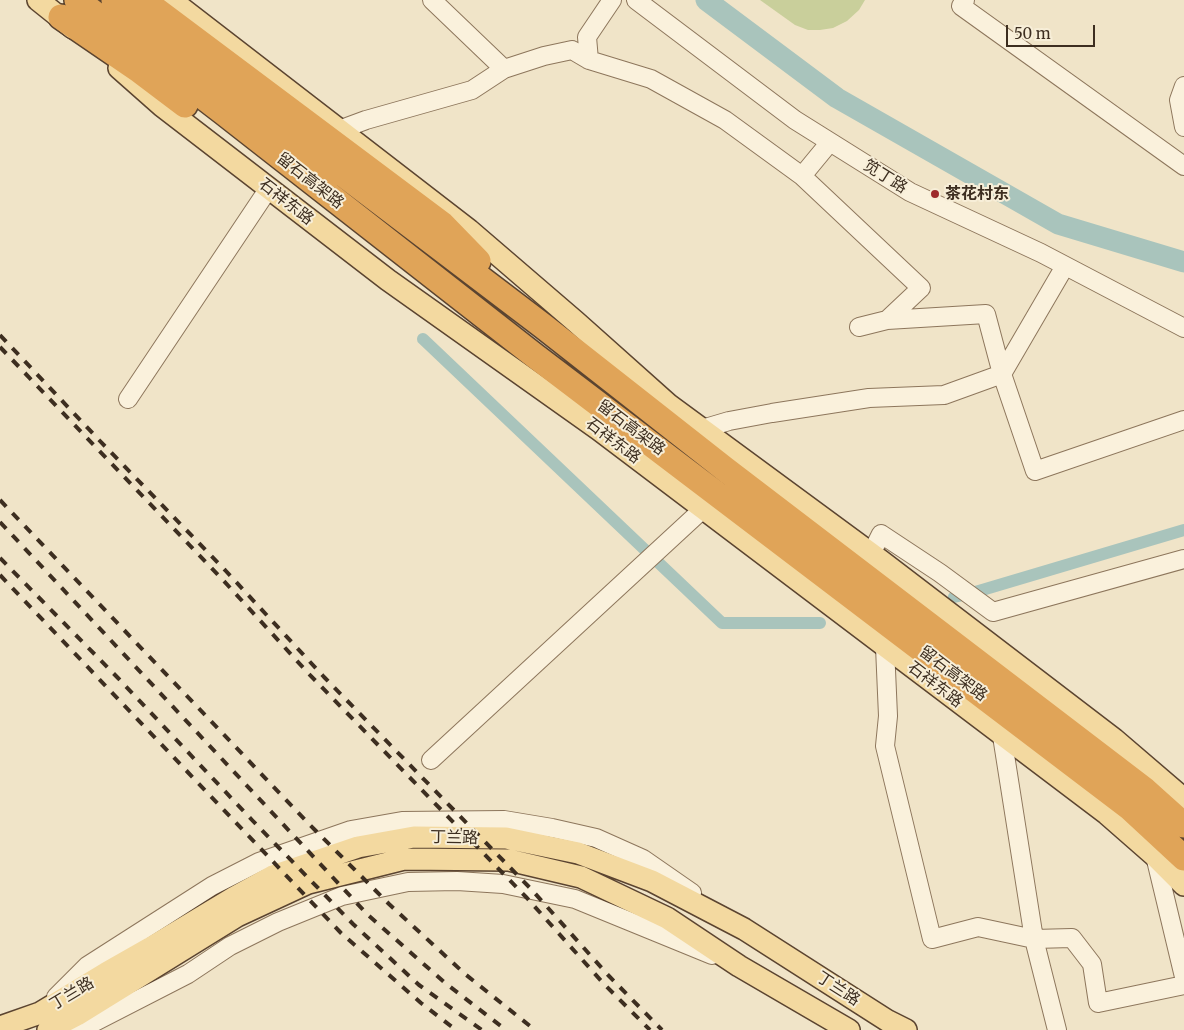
<!DOCTYPE html>
<html>
<head>
<meta charset="utf-8">
<style>
	body { margin:0 }
	#map { position:relative; width:1184px; height:1030px; overflow:hidden; background:#f0e4c8; font-family:Merriweather,serif }
	canvas { display:block }
	.scale { position:absolute; left:1006px; top:25px; width:89px; height:22px; box-sizing:border-box; border:2px solid #3d2e20; border-top:0; padding-left:6px; font-size:15px; line-height:18px; white-space:nowrap; color:#3d2e20; -webkit-text-stroke:4px #f7eed8; paint-order:stroke }
</style>
</head>
<body>
<div id="map">
<canvas width="1184" height="1030"></canvas>
<div class="scale">50 m</div>
</div>
<script>
const c = document.querySelector('canvas').getContext('2d');
c.lineJoin = 'round';
function paint(path, color) { c.fillStyle = color; c.fill(path, 'evenodd'); }
const shape = rows => new Path2D(rows.map(r => 'M' + r).join(''));
function trace(path, color, width, dash) { c.strokeStyle = color; c.lineWidth = width; c.lineCap = dash ? 'butt' : 'round'; c.setLineDash(dash || []); c.stroke(path); }
function write(font, color, halo, rows, align = 'center') {
  c.font = font + ' Merriweather,"Noto Sans SC",serif'; c.lineWidth = 4; c.setLineDash([]); c.textBaseline = 'middle'; c.strokeStyle = halo; c.fillStyle = color; for (const [text, x, y, turn = 0] of rows) {
    c.save(); c.translate(x, y); c.rotate((+turn || 0) * Math.PI / 180); c.textAlign = isNaN(turn) ? turn : align; if (halo) c.strokeText(text, 0, 0); c.fillText(text, 0, 0); c.restore();
  }
}
paint(shape([
	[760,0,865,0,859,10,847,21,833,28,820,30,808,30,795,25]
]), '#c9cf9b');
trace(shape([
	[423,339,722,623,820,623],
	[954,597,972,593,1184,530]
]), '#a9c4bc', 12);
trace(shape([
	[706,0,837,98,1058,224,1184,262]
]), '#a9c4bc', 21);
const minor = shape([
	[432,0,504,69],
	[612,0,587,37,589,60,651,79,725,120,802,176],
	[636,0,795,120,910,192,1041,253,1184,328],
	[965,0,961,6,1184,166],
	[1184,86,1179,100,1184,127],
	[339,130,366,120,472,90,504,69,544,56,572,50,589,60],
	[830,142,802,176,921,288,887,320],
	[859,327,887,320,986,314,1002,374,1035,471,1184,420],
	[128,399,269,188],
	[702,429,729,421,772,413,869,398,944,395,1002,374,1065,266],
	[871,554,881,534,940,573,993,612,1184,559],
	[885,647,888,716,885,746,932,939,978,927,1034,939,1072,938,1092,964,1098,1003,1184,985],
	[1002,736,1034,939,1057,1030],
	[431,760,703,509],
	[1155,856,1184,977],
	[56,997,87,966,212,886,259,862,351,830,402,821,504,820,552,828,596,838,643,859,692,893],
	[79,1030,188,974,230,946,278,922,342,896,408,882,457,881,503,884,575,899,712,955]
]);
const major = shape([
	[38,0,73,28],
	[171,0,469,230,576,322,669,405,881,561,1114,739,1184,799],
	[119,68,162,106,388,280,598,429,1107,814,1155,856,1184,885],
	[0,1027,40,1013,106,973,150,948,233,898,273,876,358,847,414,837,506,838,578,853,652,881,744,929,888,1021,906,1030],
	[48,1030,77,1015,237,916,308,883,404,859,509,860,581,877,667,918,739,966,849,1030]
]);
const highway = shape([
	[77,0,223,112,535,356,1130,808,1184,858],
	[114,0,543,326,725,469,1145,790,1184,825],
	[143,0,442,224,478,261],
	[61,17,140,71,185,105]
]);
trace(minor, '#8d765c', 20);
trace(major, '#5b4430', 24);
trace(highway, '#5b4430', 28);
trace(minor, '#faf1dc', 18);
trace(major, '#f3d9a0', 21);
trace(highway, '#e0a458', 25);
trace(shape([
	[0,335,99,440,225,570,324,677,532,890,608,975,662,1030],
	[0,347,223,580,309,674,527,898,604,984,650,1030],
	[0,500,310,825,389,904,465,974,535,1030],
	[0,522,368,915,444,982,506,1030],
	[0,558,118,678,252,820,353,924,419,985,482,1030],
	[0,575,341,933,421,1003,456,1030]
]), '#3d2e20', 4, [9, 9]);
for (const [x, y, r, color] of [
	[935,194,5,"#9e2a2b"]
]) { const dot = new Path2D(); dot.arc(x, y, r, 0, 2 * Math.PI); c.fillStyle = color; c.fill(dot); trace(dot, '#f7eed8', 2); }
write('16px', '#3d2e20', '#f7eed8', [
	["笕丁路",885,177,32],
	["留石高架路",310,181,38],
	["石祥东路",286,202,38],
	["留石高架路",631,428,37],
	["石祥东路",613,441,37],
	["留石高架路",953,674,37],
	["石祥东路",935,685,37],
	["丁兰路",454,838,1],
	["丁兰路",838,989,33],
	["丁兰路",72,994,-31]
]);
write('bold 16px', '#3d2e20', '#f7eed8', [
	["茶花村东",945,194]
], 'left');
</script>
</body>
</html>
